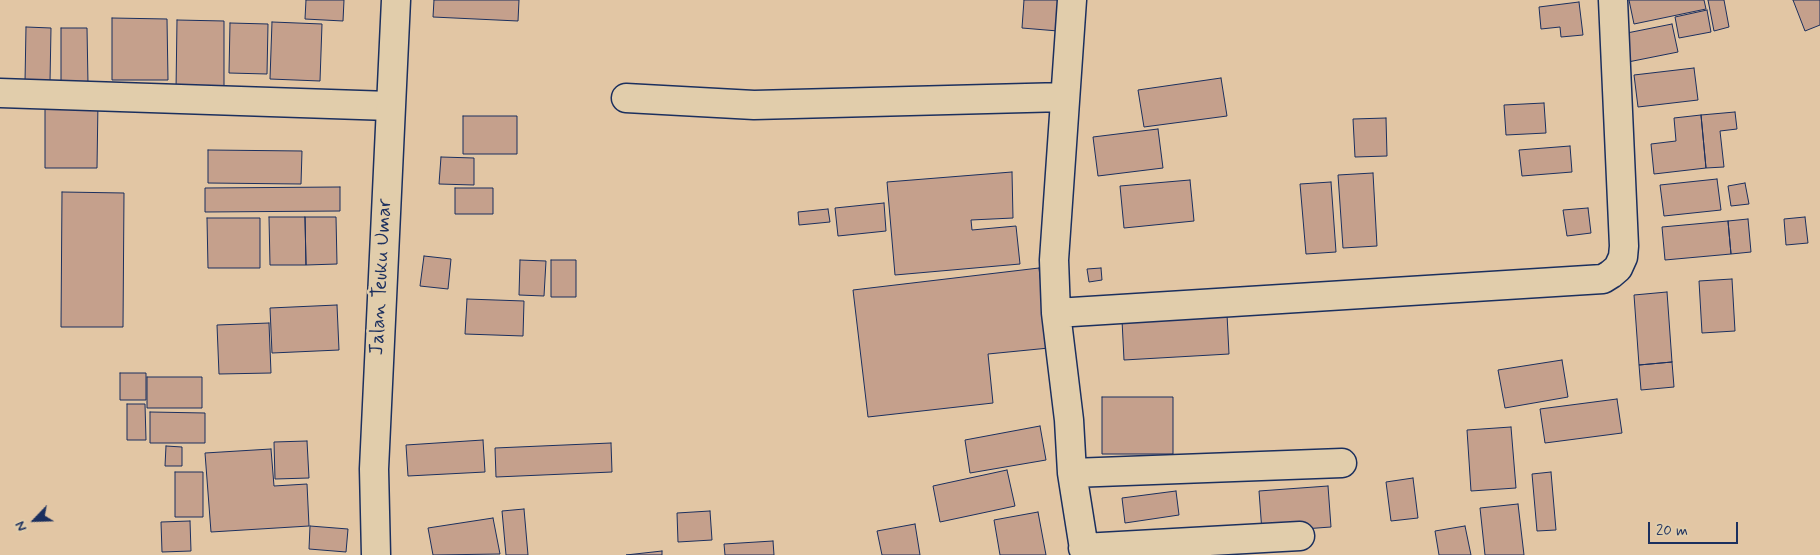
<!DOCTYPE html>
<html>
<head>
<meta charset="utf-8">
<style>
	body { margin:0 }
	#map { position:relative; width:1820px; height:555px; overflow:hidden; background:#e2c6a4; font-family:Mynerve,sans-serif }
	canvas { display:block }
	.north { position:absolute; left:10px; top:495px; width:50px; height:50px; -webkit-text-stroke:4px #e1cdab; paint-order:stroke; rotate:246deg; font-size:14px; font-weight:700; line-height:20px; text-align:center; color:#1b2f5e }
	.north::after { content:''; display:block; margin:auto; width:18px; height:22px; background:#1b2f5e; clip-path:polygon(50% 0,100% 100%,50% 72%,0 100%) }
	.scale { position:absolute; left:1648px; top:522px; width:90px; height:22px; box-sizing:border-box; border:2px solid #1b2f5e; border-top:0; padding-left:6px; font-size:15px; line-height:18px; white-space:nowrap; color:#1b2f5e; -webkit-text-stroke:4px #e1cdab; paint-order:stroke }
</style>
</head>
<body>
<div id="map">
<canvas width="1820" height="555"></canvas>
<div class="north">N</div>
<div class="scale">20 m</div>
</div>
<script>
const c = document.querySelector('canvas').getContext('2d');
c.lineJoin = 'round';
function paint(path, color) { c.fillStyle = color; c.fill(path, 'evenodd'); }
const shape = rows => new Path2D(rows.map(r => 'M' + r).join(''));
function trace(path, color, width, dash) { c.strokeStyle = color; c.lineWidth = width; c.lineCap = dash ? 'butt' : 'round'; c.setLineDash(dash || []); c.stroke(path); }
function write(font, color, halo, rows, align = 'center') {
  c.font = font + ' Mynerve,sans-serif'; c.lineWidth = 5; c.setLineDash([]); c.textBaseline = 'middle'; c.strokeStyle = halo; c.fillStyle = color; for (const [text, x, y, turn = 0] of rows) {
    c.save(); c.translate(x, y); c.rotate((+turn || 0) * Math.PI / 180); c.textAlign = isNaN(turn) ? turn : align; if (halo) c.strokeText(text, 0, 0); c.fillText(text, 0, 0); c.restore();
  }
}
const building = shape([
	[306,0,344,0,343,21,305,19,306,0],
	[434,0,519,0,518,21,433,17,434,0],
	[1024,0,1061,0,1058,31,1022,28,1024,0],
	[1629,0,1704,0,1706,9,1634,24,1629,0],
	[1708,0,1724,0,1729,27,1714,31,1708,0],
	[1793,0,1820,0,1820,25,1805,31,1793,0],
	[1579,2,1583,35,1561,37,1560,27,1541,29,1539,7,1579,2],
	[1707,10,1711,32,1679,38,1675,17,1707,10],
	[112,18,167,19,168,80,112,80,112,18],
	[177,20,224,21,224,91,176,90,177,20],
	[272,22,322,24,320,81,270,79,272,22],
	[230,23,268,24,267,74,229,73,230,23],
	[1672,24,1678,52,1628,62,1622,34,1672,24],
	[26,27,51,28,50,82,25,82,26,27],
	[61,28,87,28,88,84,61,84,61,28],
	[1694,68,1698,100,1638,107,1634,75,1694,68],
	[1221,78,1227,116,1144,127,1138,90,1221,78],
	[45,100,98,101,97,168,45,168,45,100],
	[1544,103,1546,133,1506,135,1504,105,1544,103],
	[1735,112,1737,129,1720,131,1724,167,1706,168,1701,115,1735,112],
	[1701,115,1706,168,1654,174,1651,144,1676,141,1674,118,1701,115],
	[463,116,517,116,517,154,463,154,463,116],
	[1386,118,1387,156,1355,157,1353,119,1386,118],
	[1158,129,1163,168,1098,176,1093,137,1158,129],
	[1570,146,1572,172,1522,176,1519,150,1570,146],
	[208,150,302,151,301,184,208,183,208,150],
	[441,157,474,158,474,185,439,184,441,157],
	[1012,172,1013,218,971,220,972,230,1016,226,1020,264,895,275,887,182,1012,172],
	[1373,173,1377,246,1343,248,1338,175,1373,173],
	[1717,179,1721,210,1664,216,1660,185,1717,179],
	[1190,180,1194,221,1124,228,1120,186,1190,180],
	[1331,182,1336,252,1306,254,1300,184,1331,182],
	[1745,183,1749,204,1731,206,1728,186,1745,183],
	[340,187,340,211,205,212,205,188,340,187],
	[455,188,493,188,493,214,455,214,455,188],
	[62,192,124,193,123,327,61,327,62,192],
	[884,203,886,231,838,236,835,208,884,203],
	[1588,208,1591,233,1567,236,1563,210,1588,208],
	[828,209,830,222,799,225,798,212,828,209],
	[269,217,305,217,306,265,270,265,269,217],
	[305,217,336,217,337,264,306,265,305,217],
	[1805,217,1808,243,1786,245,1784,219,1805,217],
	[207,218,260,218,260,268,208,268,207,218],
	[1748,219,1751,252,1731,254,1728,221,1748,219],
	[1728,221,1731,254,1665,260,1662,227,1728,221],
	[424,256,451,259,448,289,420,286,424,256],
	[520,260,546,261,544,296,519,295,520,260],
	[551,260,576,260,576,297,551,297,551,260],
	[1039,268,1049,348,988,354,993,403,868,417,853,290,1039,268],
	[1101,268,1102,280,1089,282,1087,269,1101,268],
	[1732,279,1735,331,1702,333,1699,281,1732,279],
	[1667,292,1672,362,1639,365,1634,295,1667,292],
	[467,299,524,301,523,336,465,334,467,299],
	[337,305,339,350,272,353,270,308,337,305],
	[1227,314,1229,354,1124,360,1122,320,1227,314],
	[269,323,271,373,219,374,217,325,269,323],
	[1562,360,1568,397,1505,408,1498,370,1562,360],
	[1672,362,1674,387,1641,390,1639,365,1672,362],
	[120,373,146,373,146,400,120,400,120,373],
	[147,377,202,377,202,408,147,408,147,377],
	[1102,397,1173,397,1173,454,1102,454,1102,397],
	[1617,399,1622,433,1545,443,1540,409,1617,399],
	[127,404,145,404,146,440,127,440,127,404],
	[150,412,205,413,205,443,150,443,150,412],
	[1040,426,1046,460,970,473,965,440,1040,426],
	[1511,427,1516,488,1471,491,1467,430,1511,427],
	[483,440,485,472,408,476,406,445,483,440],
	[307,441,309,478,275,479,274,442,307,441],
	[611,443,612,472,496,477,495,448,611,443],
	[166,446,182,447,182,466,165,466,166,446],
	[271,449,274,486,307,484,309,526,211,532,205,453,271,449],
	[1007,470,1015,506,940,522,933,486,1007,470],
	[175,472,203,472,203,517,175,517,175,472],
	[1551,472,1556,530,1537,531,1532,474,1551,472],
	[1413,478,1418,518,1391,521,1386,482,1413,478],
	[1328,486,1331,527,1262,532,1259,491,1328,486],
	[1176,491,1179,515,1125,523,1122,498,1176,491],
	[1518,504,1524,555,1485,555,1480,508,1518,504],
	[524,509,528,555,506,555,502,511,524,509],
	[710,511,712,540,678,542,677,513,710,511],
	[1038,512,1046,555,1000,555,994,520,1038,512],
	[493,518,500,554,433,555,428,528,493,518],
	[190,521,191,551,162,552,161,522,190,521],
	[915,524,920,555,882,555,877,531,915,524],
	[310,526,348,529,346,552,309,549,310,526],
	[1465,526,1471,555,1439,555,1435,531,1465,526],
	[773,541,774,555,725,555,724,544,773,541],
	[662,551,662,555,626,555,662,551]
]);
paint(building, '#c5a08c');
trace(building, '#1b2f5e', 1);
const street = shape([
	[1072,0,1054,260,1056,313,1069,420,1072,473,1085,555],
	[0,93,390,106],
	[626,98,754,105,1065,97],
	[1056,313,1603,279,1611,274,1618,268,1623,257,1624,246,1613,0],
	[1072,473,1342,463],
	[1083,548,1300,536]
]);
const secondary = shape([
	[376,555,374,469,396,0]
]);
trace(street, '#1b2f5e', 31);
trace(secondary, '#1b2f5e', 31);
trace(street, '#e1cdab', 28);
trace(secondary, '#e1cdab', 28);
write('20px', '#1b2f5e', '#e1cdab', [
	["Jalan Teuku Umar",382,277,-87]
]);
</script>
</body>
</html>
